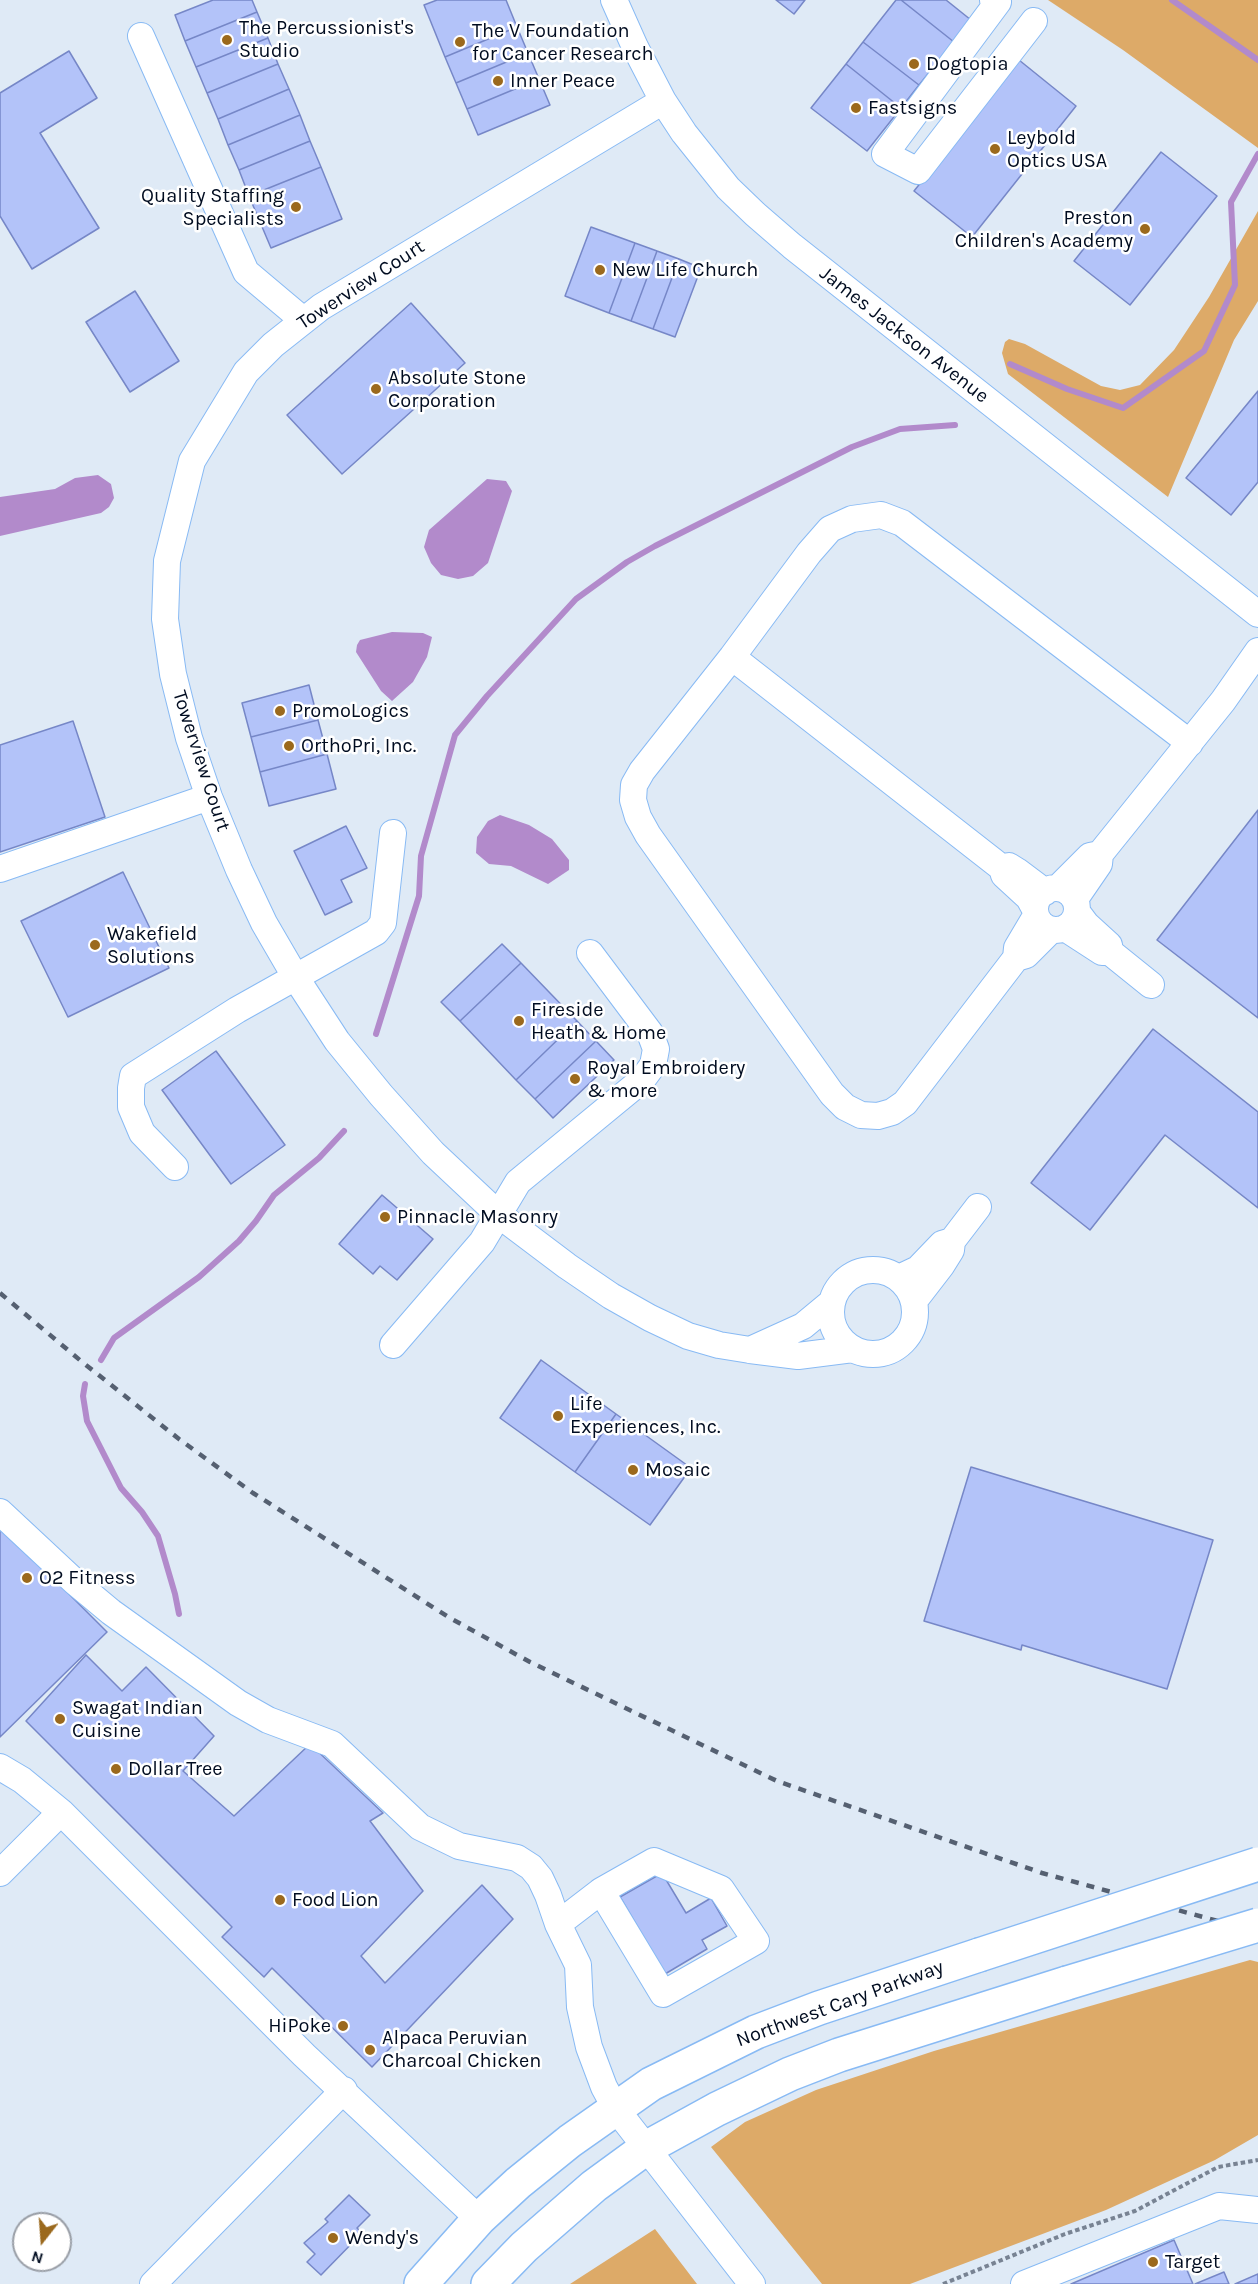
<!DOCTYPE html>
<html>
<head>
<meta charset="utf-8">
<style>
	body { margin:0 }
	#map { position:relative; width:1258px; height:2284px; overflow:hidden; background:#dfeaf6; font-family:Karla,sans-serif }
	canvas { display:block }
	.north { position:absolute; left:12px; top:2212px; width:60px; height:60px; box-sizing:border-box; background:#fff; border:2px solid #999ea6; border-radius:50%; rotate:197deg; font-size:16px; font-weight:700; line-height:24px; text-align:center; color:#000c20 }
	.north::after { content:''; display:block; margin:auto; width:21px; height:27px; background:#9b691d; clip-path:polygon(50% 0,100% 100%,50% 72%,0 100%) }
</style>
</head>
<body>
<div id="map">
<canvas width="1258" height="2284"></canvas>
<div class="north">N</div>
</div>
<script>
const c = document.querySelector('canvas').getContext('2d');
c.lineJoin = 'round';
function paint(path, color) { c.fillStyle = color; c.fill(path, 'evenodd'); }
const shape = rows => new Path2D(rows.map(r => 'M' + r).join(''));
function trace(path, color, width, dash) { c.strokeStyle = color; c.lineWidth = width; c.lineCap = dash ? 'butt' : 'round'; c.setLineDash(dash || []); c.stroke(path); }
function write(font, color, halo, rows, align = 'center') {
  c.font = font + ' Karla,sans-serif'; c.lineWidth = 5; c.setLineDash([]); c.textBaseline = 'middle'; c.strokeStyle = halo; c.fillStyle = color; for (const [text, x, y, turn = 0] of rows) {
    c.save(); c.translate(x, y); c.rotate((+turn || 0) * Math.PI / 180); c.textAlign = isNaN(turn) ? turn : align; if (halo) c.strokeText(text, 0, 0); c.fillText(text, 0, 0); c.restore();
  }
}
paint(shape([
	[1048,0,1258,0,1258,148,1123,50],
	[1258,211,1258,301,1234,340,1168,497,1008,374,1002,353,1005,342,1009,339,1025,344,1101,386,1120,390,1140,385,1174,350,1209,297],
	[1250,1960,1258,1962,1258,2135,1215,2160,1106,2210,910,2284,822,2284,711,2147,745,2122,816,2090,934,2051],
	[655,2229,697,2284,570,2284]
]), '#ddaa68');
paint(shape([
	[98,475,111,484,114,498,109,507,101,513,0,536,0,497,55,489,75,478],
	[487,479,506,481,512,491,488,563,473,576,458,579,441,575,431,563,424,547,429,530],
	[392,632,423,633,432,637,427,657,413,682,392,701,381,691,356,652,357,645,360,640],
	[500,815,529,825,552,839,569,860,569,870,548,884,511,866,489,864,476,853,477,837,488,821]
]), '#b28acb');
trace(shape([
	[1172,0,1258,60],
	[1010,364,1067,389,1123,408,1204,351,1235,285,1231,202,1258,154],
	[376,1034,419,896,421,856,455,735,487,696,576,599,627,562,655,546,852,447,900,429,955,425],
	[101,1360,114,1338,199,1277,239,1241,256,1221,274,1195,319,1158,344,1131],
	[85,1384,83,1396,87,1421,121,1488,142,1512,158,1536,175,1594,179,1614]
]), '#b28acb', 6);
const building = shape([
	[213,0,252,0,257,12,185,41,175,15,213,0],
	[437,0,506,0,517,27,445,57,424,5,437,0],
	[776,0,805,0,794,14,776,0],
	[896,0,901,0,954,42,919,85,863,42,896,0],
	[901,0,946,0,971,20,954,42,901,0],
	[257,12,268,38,196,67,185,41,257,12],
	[517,27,528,53,456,83,445,57,517,27],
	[268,38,278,64,207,93,196,67,268,38],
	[863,42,919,85,901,108,846,64,863,42],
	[69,51,97,98,40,133,99,228,32,269,0,216,0,93,69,51],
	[528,53,539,79,467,109,456,83,528,53],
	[1019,60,1076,106,972,237,914,191,1019,60],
	[278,64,289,89,218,119,207,93,278,64],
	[846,64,901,108,867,151,811,108,846,64],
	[539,79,550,105,478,135,467,109,539,79],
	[289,89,300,115,228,145,218,119,289,89],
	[300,115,310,141,239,170,228,145,300,115],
	[310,141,321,167,249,196,239,170,310,141],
	[1161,152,1217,196,1130,305,1074,261,1161,152],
	[321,167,342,219,271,248,249,196,321,167],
	[591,227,635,243,609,313,565,296,591,227],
	[635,243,657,251,631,321,609,313,635,243],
	[657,251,679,259,653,329,631,321,657,251],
	[679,259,701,268,675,337,653,329,679,259],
	[135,291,179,361,130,392,86,322,135,291],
	[411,303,465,363,342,474,287,415,411,303],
	[1258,391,1258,482,1231,515,1186,478,1258,391],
	[309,685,318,720,251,737,242,703,309,685],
	[318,720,327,754,260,772,251,737,318,720],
	[73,721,105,817,0,852,0,745,73,721],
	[327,754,336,789,269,806,260,772,327,754],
	[1258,810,1258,1018,1157,940,1258,810],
	[346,826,367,868,341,880,352,902,325,915,294,851,346,826],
	[123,872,169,968,68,1017,21,921,123,872],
	[502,944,521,963,460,1021,441,1002,502,944],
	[521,963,577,1021,516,1080,460,1021,521,963],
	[577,1021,596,1041,535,1099,516,1080,577,1021],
	[1153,1029,1258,1112,1258,1208,1165,1135,1090,1230,1031,1183,1153,1029],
	[596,1041,614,1060,553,1118,535,1099,596,1041],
	[216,1051,285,1145,231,1184,162,1090,216,1051],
	[382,1195,433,1239,397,1280,380,1266,373,1274,339,1244,382,1195],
	[541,1360,616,1414,575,1472,500,1418,541,1360],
	[616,1414,691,1468,650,1525,575,1472,616,1414],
	[971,1467,1213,1540,1167,1689,1022,1645,1021,1650,924,1621,971,1467],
	[0,1525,107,1632,0,1737,0,1525],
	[86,1655,122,1691,146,1667,214,1736,183,1771,234,1816,310,1744,383,1813,370,1821,423,1891,361,1956,385,1983,482,1885,513,1919,372,2067,272,1968,264,1977,222,1937,232,1927,26,1721,86,1655],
	[662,1873,686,1913,711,1898,727,1926,702,1940,707,1949,665,1974,620,1897,662,1873],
	[349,2195,370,2215,357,2228,362,2233,321,2275,307,2262,315,2254,304,2243,328,2222,325,2219,349,2195],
	[1174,2240,1193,2284,1071,2284,1174,2240],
	[1224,2272,1229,2284,1195,2284,1224,2272],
	[1258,2274,1258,2284,1235,2284,1258,2274]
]);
paint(building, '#b3c3f9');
trace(building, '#7687c7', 1.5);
const minor = shape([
	[614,0,635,47,663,101,684,133,728,188,755,214,792,246,1258,614],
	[993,0,998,2,885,154,918,171,1034,21],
	[141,36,246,272,303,320],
	[663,101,321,307,273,345,246,372,192,461,167,561,165,619,173,674,189,738,209,797,239,870,264,923,296,978,337,1041,381,1095,433,1153,498,1214,567,1266,611,1296,650,1318,688,1336,719,1345,750,1350,798,1356,853,1349],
	[732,657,1002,868],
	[1100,854,1223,701,1258,651],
	[0,869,209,797],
	[1058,888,1090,856,1100,854,1099,864,1075,899],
	'1035 909a21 21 0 1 1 42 0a21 21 0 1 1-42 0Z',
	[1035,909,1029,898,1004,875,1002,868,1009,866,1017,871,1045,892],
	[1036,916,1017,948,1016,958,1026,955,1051,930],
	[1065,928,1102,952,1110,952,1109,945,1086,924,1077,912],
	[1110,952,1151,985],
	[1016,958,905,1103,892,1112,878,1116,861,1115,845,1107,832,1094,648,835,638,817,633,800,634,785,642,771,732,657,809,553,830,529,852,519,881,515,902,523,1190,743],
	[175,1167,142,1133,131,1107,131,1088,133,1076,237,1010,376,932,383,923,393,833],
	[952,1241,978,1207],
	'831 1312a42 42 0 1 1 84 0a42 42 0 1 1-84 0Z',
	[899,1278,918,1269,942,1244,952,1241,951,1250,941,1266,914,1301],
	[393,1345,482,1242,518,1182,642,1080,653,1065,656,1049,650,1033,590,953],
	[750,1350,803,1326,832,1302],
	[0,1512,75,1582,111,1612,238,1703,268,1720,332,1744,420,1827,459,1846,517,1858,531,1867,540,1878,548,1895,558,1924,578,1965,580,2007,589,2047,604,2087,616,2109,752,2284],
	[0,1767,22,1780,61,1812,304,2055,479,2219],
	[0,1873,61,1812],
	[558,1924,601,1891,663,1994,756,1941,721,1889,654,1861,601,1891],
	[153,2284,344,2090],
	[1024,2284,1219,2206,1258,2210]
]);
const major = shape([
	[421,2284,479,2219,518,2183,570,2141,651,2084,756,2032,819,2008,979,1955],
	[488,2284,524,2247,594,2186,646,2148,717,2109,790,2074,839,2055,1067,1983]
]);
trace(minor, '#88baf4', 28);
trace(major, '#88baf4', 36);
trace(shape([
	[943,2284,1065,2234,1135,2211,1218,2167,1258,2160]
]), '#788393', 4, [4.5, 3]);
trace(minor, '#fff', 26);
trace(major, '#fff', 33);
trace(shape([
	[0,1293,81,1361,179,1439,253,1493,450,1618,530,1662,777,1781,1042,1873,1258,1932]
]), '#556071', 4.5, [8, 8]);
const majorBridge = shape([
	[979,1955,1258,1864],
	[1067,1983,1258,1925]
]);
trace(majorBridge, '#88baf4', 36, []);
trace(majorBridge, '#fff', 33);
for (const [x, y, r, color] of [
	[227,40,6,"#9b691d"],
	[460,42,6,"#9b691d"],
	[914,64,6,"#9b691d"],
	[498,81,6,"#9b691d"],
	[856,108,6,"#9b691d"],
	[995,149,6,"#9b691d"],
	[296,207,6,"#9b691d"],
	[1145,229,6,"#9b691d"],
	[600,270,6,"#9b691d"],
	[376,389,6,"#9b691d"],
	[280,711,6,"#9b691d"],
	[289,746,6,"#9b691d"],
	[95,945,6,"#9b691d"],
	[519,1021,6,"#9b691d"],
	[575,1079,6,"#9b691d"],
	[385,1217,6,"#9b691d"],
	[558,1416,6,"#9b691d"],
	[633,1470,6,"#9b691d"],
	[27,1578,6,"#9b691d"],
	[60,1719,6,"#9b691d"],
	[116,1769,6,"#9b691d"],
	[280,1900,6,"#9b691d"],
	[343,2026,6,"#9b691d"],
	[370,2050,6,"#9b691d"],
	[333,2238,6,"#9b691d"],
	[1153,2262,6,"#9b691d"]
]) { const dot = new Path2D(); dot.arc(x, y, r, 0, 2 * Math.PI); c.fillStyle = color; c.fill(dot); trace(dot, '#fff', 2); }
write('20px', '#000c20', '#fff', [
	["The Percussionist's",239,28],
	["Studio",239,51],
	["The V Foundation",472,31],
	["for Cancer Research",472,54],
	["Dogtopia",926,64],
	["Inner Peace",510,81],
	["Fastsigns",868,108],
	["Leybold",1007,138],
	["Optics USA",1007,161],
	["Quality Staffing",284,196,"right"],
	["Specialists",284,219,"right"],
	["Preston",1133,218,"right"],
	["Children's Academy",1133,241,"right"],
	["New Life Church",612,270],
	["Absolute Stone",388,378],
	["Corporation",388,401],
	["PromoLogics",292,711],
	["OrthoPri, Inc.",301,746],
	["Wakefield",107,934],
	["Solutions",107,957],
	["Fireside",531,1010],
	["Heath & Home",531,1033],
	["Royal Embroidery",587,1068],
	["& more",587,1091],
	["Pinnacle Masonry",397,1217],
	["Life",570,1404],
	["Experiences, Inc.",570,1427],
	["Mosaic",645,1470],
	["O2 Fitness",39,1578],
	["Swagat Indian",72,1708],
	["Cuisine",72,1731],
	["Dollar Tree",128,1769],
	["Food Lion",292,1900],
	["HiPoke",331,2026,"right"],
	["Alpaca Peruvian",382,2038],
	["Charcoal Chicken",382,2061],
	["Wendy's",345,2238],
	["Target",1165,2262]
], 'left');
write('20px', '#000c20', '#fff', [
	["Towerview Court",361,285,-33],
	["James Jackson Avenue",904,335,38],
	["Towerview Court",201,761,72],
	["Northwest Cary Parkway",840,2004,-20]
]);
</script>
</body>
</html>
